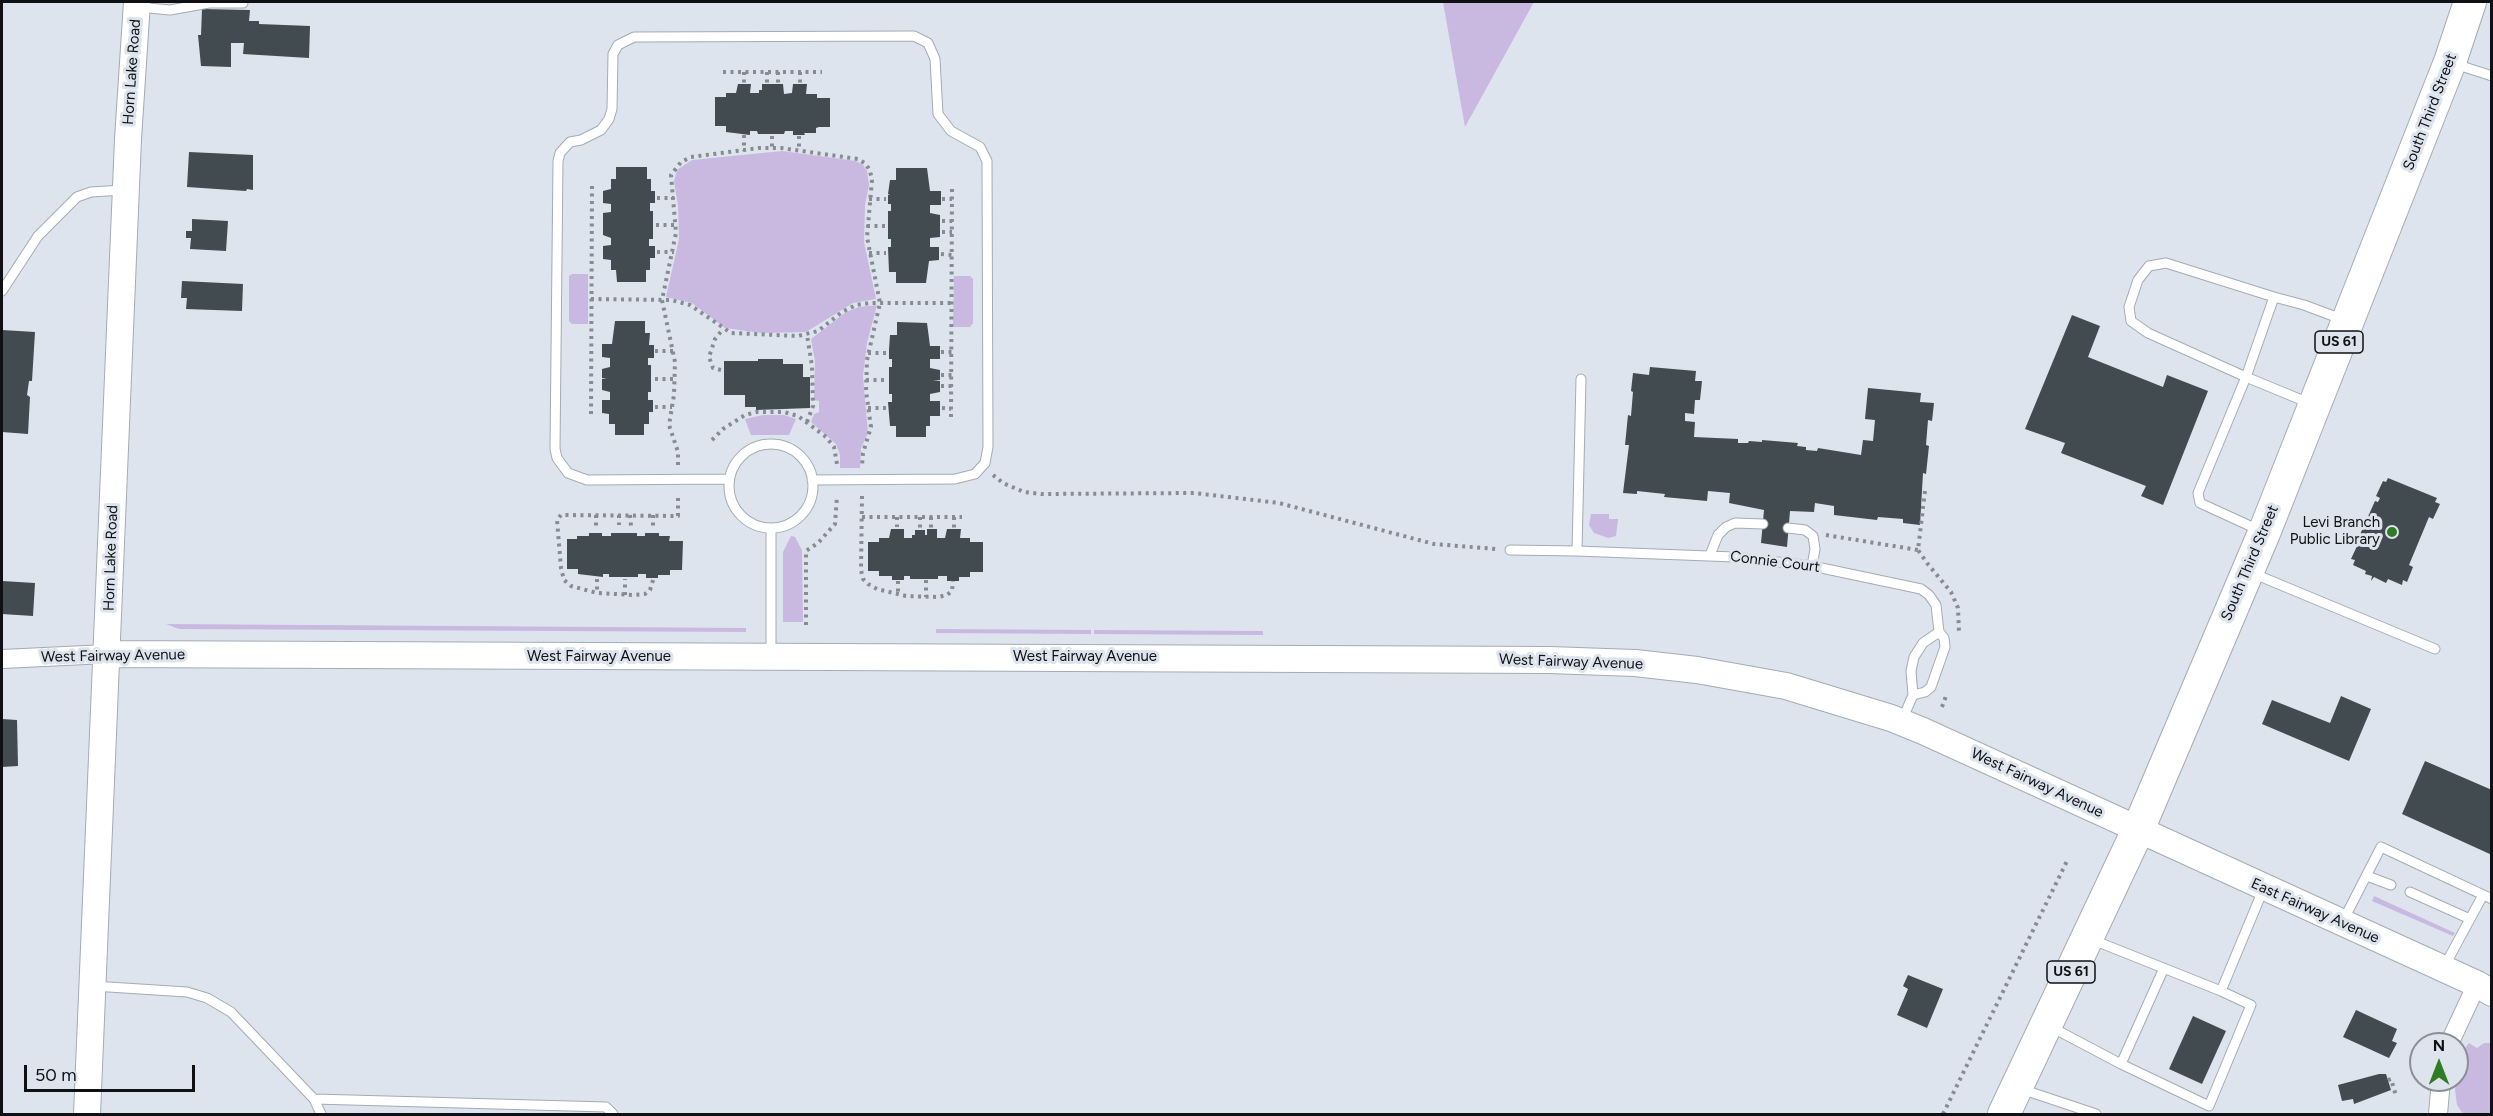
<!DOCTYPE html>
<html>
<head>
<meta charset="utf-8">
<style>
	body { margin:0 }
	#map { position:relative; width:2493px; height:1116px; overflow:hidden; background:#dde4ed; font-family:Figtree,sans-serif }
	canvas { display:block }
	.frame { position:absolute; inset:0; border:3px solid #0e1013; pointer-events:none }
	.north { position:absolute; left:2409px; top:1032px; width:60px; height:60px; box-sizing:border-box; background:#dde4ed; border:2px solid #8a8f96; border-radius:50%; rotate:0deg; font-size:16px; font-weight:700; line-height:24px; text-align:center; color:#0e1013 }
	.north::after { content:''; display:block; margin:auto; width:21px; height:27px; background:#307c24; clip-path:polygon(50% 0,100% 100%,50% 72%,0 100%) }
	.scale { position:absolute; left:24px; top:1065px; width:171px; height:27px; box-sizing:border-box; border:3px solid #0e1013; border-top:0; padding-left:8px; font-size:18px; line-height:21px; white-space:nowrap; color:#0e1013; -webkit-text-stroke:4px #dde4ed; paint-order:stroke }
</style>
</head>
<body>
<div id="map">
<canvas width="2493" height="1116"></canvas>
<div class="frame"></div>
<div class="north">N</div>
<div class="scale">50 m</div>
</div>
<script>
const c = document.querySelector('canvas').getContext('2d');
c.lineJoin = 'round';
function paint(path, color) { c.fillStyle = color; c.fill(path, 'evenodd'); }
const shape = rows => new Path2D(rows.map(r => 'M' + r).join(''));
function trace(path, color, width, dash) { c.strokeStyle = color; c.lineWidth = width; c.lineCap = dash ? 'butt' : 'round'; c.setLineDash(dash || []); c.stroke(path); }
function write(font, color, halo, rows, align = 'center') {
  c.font = font + ' Figtree,sans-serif'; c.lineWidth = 6; c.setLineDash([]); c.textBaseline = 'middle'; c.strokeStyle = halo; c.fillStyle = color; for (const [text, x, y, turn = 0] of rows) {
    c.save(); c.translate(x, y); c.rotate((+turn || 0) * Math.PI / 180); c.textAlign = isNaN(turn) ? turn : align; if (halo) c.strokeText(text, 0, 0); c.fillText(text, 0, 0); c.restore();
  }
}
paint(shape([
	[1443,2,1534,2,1465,127],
	[782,151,856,161,863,165,867,171,869,185,865,205,864,242,876,299,853,303,806,332,761,333,725,328,692,303,666,297,679,239,678,206,674,181,677,170,692,160],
	[572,274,588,274,588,324,572,324,569,321,569,276],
	[954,276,970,276,973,279,973,323,970,327,953,327],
	[877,305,867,343,863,376,868,433,861,448,860,468,840,468,840,455,836,444,811,422,814,414,819,412,819,401,814,400,815,361,811,339,846,312,859,307],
	[763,415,784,415,796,419,789,435,751,435,745,419],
	[1591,514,1609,514,1609,519,1618,519,1616,536,1608,538,1594,533,1589,525],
	[791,536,795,537,802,550,803,622,783,622,783,552],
	[166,624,746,628,746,632,179,629],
	[936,629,1091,630,1091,634,936,633],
	[1094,630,1263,631,1263,635,1094,634],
	[2374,896,2455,933,2453,936,2372,901],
	[2469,1043,2477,1048,2484,1043,2491,1043,2491,1114,2463,1114,2457,1105,2455,1090,2459,1063,2465,1048]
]), '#c9b9e1');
paint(shape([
	[202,9,250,10,249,21,259,21,259,24,310,26,309,58,243,54,244,43,231,43,231,67,201,66,198,35,201,35],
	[738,84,751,84,750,93,759,93,759,90,762,90,762,84,783,84,784,94,792,93,793,84,807,84,806,94,817,94,817,98,830,98,830,127,819,127,816,128,816,133,804,133,805,135,793,135,793,131,785,131,784,134,758,134,757,131,750,131,750,135,726,132,726,126,715,126,715,97,726,97,726,93,736,93],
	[189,152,253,155,253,190,247,189,246,191,187,187],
	[616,167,647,167,647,179,651,179,651,191,655,191,655,203,650,203,650,211,653,211,653,239,649,239,649,246,655,246,655,258,650,258,650,270,646,270,646,282,617,282,616,270,611,270,611,260,603,259,603,246,611,245,611,238,603,235,603,213,611,212,611,204,603,203,603,191,611,189,611,179,616,179],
	[896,168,927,168,930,191,941,191,941,205,930,205,930,213,940,215,940,237,930,238,930,247,939,247,939,260,929,261,926,283,896,283,896,272,889,272,888,247,891,247,891,239,888,239,888,211,891,211,891,204,888,204,888,195,890,195,888,194,890,180,896,180],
	[192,219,228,221,226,251,190,249,191,238,186,238,186,231,192,231],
	[182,281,243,284,242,311,186,309,187,298,181,298],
	[2072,315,2100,326,2088,357,2163,387,2167,375,2208,391,2163,505,2141,496,2146,486,2061,453,2065,443,2025,429],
	[615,321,645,321,645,333,650,333,649,345,654,345,654,358,648,358,648,365,651,365,651,392,648,392,648,400,653,400,653,412,649,412,649,424,644,424,644,435,615,435,615,424,609,424,609,414,602,413,602,400,610,400,610,392,602,390,602,379,607,379,602,378,602,369,610,367,610,358,602,357,602,344,612,344],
	[897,322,927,323,930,346,940,346,940,359,930,359,930,368,940,370,940,380,933,380,940,381,940,392,930,394,930,401,940,401,940,416,930,416,930,426,926,426,926,437,896,437,896,426,890,426,888,402,892,402,892,394,889,394,889,367,892,367,892,359,889,359,889,350,890,335,897,335],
	[2,330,35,332,32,381,29,381,27,395,30,397,28,434,2,432],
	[758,359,783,359,783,364,803,364,803,377,810,377,810,408,756,410,756,407,745,407,745,395,724,395,724,361,758,361],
	[1650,367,1696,371,1695,381,1702,381,1700,400,1695,400,1694,414,1685,413,1685,421,1695,422,1694,437,1738,439,1738,443,1748,443,1749,441,1762,442,1762,440,1798,443,1797,446,1806,447,1806,450,1817,451,1818,448,1861,455,1863,440,1873,441,1875,420,1865,419,1868,388,1921,393,1920,402,1934,403,1932,421,1928,420,1926,445,1929,446,1926,474,1923,473,1920,525,1903,523,1903,519,1878,517,1877,520,1834,515,1834,506,1815,503,1814,512,1790,511,1787,547,1761,543,1764,510,1729,503,1730,493,1708,491,1707,501,1664,497,1665,494,1637,491,1637,494,1623,493,1629,445,1625,445,1628,415,1631,416,1633,392,1631,391,1633,373,1649,375],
	[2388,478,2437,498,2435,502,2440,504,2433,519,2429,517,2409,565,2413,567,2407,582,2403,580,2402,585,2388,579,2386,583,2374,577,2371,581,2372,576,2365,574,2366,571,2353,565,2355,560,2351,559,2358,544,2361,545,2363,541,2358,539,2375,501,2378,502,2380,498,2376,496,2383,481,2386,482],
	[891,529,904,529,904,538,912,538,912,535,915,535,915,530,925,530,925,535,927,535,927,529,937,529,937,538,945,538,947,529,961,529,960,538,970,538,970,542,983,542,983,572,970,572,970,577,959,577,959,581,947,581,947,576,938,576,938,579,910,579,910,576,904,576,904,580,892,580,892,576,879,576,879,571,868,571,868,542,879,542,879,538,889,538],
	[589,533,602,533,602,536,611,536,611,533,637,533,637,536,645,536,645,533,659,533,659,536,670,536,669,541,683,541,682,570,670,570,670,575,658,575,658,578,646,578,646,574,638,574,638,577,609,577,609,574,603,574,603,577,578,574,578,569,567,569,567,539,577,539,577,536,589,536],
	[2,581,35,583,33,616,2,614],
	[2341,696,2371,709,2349,761,2262,724,2272,700,2330,723],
	[2,719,17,720,18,766,2,767],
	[2425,761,2492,790,2492,855,2402,814],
	[1908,975,1943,989,1927,1028,1897,1015,1908,989,1903,986],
	[2356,1010,2397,1029,2392,1041,2397,1043,2389,1058,2343,1037],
	[2193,1016,2226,1031,2202,1084,2169,1069],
	[2379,1074,2386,1074,2391,1090,2354,1104,2353,1099,2342,1101,2338,1085]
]), '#424b50');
const lane = shape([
	[138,7,170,10,209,3,243,3],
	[2455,64,2492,76],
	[2,291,38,236,77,197,91,192,123,190],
	[1581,379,1577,551,1735,557,1812,566,1921,589,1929,595,1936,605,1939,632,1944,638,1945,647,1931,687,1925,692,1913,695],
	[2309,403,2246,377,2274,297,2304,305,2344,320],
	'729 486a42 42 0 1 1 84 0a42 42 0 1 1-84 0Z',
	[728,479,587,480,568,473,557,458,555,449,558,161,560,153,570,142,581,140,601,130,609,119,612,109,613,54,618,45,634,37,914,36,928,43,935,59,938,114,951,131,980,147,987,161,988,447,985,463,975,474,955,479,812,480],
	[1788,528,1805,530,1813,536,1815,549,1812,566],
	[2259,530,2200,503,2198,493,2246,377,2148,333,2131,321,2129,307,2138,280,2149,266,2166,263,2274,297],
	[1510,550,1577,551],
	[1710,555,1718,535,1726,527,1735,523,1763,524],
	[2252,573,2435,649],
	[771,656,771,528],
	[1902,720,1913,695,1911,671,1914,657,1923,643,1939,632],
	[2367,876,2391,885],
	[2410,892,2470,919],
	[2343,921,2381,847,2492,899],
	[2093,940,2221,991,2263,890],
	[2444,967,2483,895],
	[93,986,187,992,207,998,231,1012,314,1099,606,1107,613,1114],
	[2051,1027,2121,1064,2164,968],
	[2121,1064,2209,1106,2251,1005,2221,991],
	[2021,1089,2096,1114],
	[314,1099,321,1114]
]);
const street = shape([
	[2,659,107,654],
	[2449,1044,2477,984],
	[2438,1114,2441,1080]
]);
const secondary = shape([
	[107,654,1549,660,1635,663,1697,670,1786,686,1891,718,1923,731,2477,984,2492,993],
	[87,1114,128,139,137,2]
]);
const highway = shape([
	[2004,1114,2138,830,2264,533,2450,62,2470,2]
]);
trace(lane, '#a4abb4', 11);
trace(street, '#a4abb4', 20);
trace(secondary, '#a4abb4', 28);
trace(highway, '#a4abb4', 34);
trace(shape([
	[723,72,822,72],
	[744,72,744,84],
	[767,72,767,84],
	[778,72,778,83],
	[800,72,800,84],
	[744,135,744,151],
	[772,136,772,148],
	[799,136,799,150],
	[657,198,674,198],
	[869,199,886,199],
	[942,199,952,199],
	[942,221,952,221],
	[656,225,676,225],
	[867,226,887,226],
	[942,232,952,232],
	[657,252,674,252],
	[869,253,886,253],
	[941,254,952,255],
	[591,299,671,300,690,305,731,333,798,336,818,331,842,312,856,305,870,303,952,303],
	[655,351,674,351],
	[941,352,952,352],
	[868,353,886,353],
	[721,370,713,368,709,357,715,339,723,329],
	[941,375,952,375],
	[655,379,676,379],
	[866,380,885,380],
	[941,386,952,386],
	[655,407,672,407],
	[868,408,887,408],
	[942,408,951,409],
	[591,414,592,183],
	[951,417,952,185],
	[807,422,813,406,812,366,807,335],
	[712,440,723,429,745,415,757,412,784,412,798,416,826,437,834,447,837,464],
	[678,465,678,452,669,425,674,395,675,362,662,300,676,233,671,175,681,162,691,157,759,148,781,148,858,159,866,164,870,171,872,180,867,237,880,303,867,360,866,391,871,427,863,453,862,466],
	[993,475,1003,483,1024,492,1041,494,1194,493,1279,503,1434,544,1496,549],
	[1925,491,1918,550,1927,563,1951,592,1958,608,1959,633],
	[862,496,861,570,863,579,868,584,877,589,906,596,938,597,947,595,952,591,953,581],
	[596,515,596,526],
	[619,515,619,525],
	[630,515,631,526],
	[653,515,653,527],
	[862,517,962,517],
	[897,517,897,527],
	[920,517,920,528],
	[931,517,931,528],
	[954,517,954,528],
	[1826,535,1918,550],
	[597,579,597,593],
	[653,580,650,590,645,594,633,595,597,593,571,586,564,580,561,568,557,520,561,515,678,516,678,495],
	[926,580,926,597],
	[898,581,898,594],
	[625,595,625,579],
	[806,625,806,551,818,543,835,524,837,496],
	[1942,707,1946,696],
	[2388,1080,2391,1079,2396,1096],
	[1943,1114,2067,861]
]), '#878c93', 4, [3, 4.5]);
trace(lane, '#fff', 9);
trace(street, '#fff', 18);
trace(secondary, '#fff', 26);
trace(highway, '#fff', 32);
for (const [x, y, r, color] of [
	[2392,532,6,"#307c24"]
]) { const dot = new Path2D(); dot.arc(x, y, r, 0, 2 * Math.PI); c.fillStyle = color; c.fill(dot); trace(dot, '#dde4ed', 2); }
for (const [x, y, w] of [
	[2339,342,48],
	[2071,972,48]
]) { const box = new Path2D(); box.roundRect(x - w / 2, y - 11, w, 22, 4.5); c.fillStyle = '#dde4ed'; c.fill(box); trace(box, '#0e1013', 1.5); }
write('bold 14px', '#0e1013', null, [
	["US 61",2339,342],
	["US 61",2071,972]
]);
write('15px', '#0e1013', '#dde4ed', [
	["Horn Lake Road",132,72,-86],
	["South Third Street",2430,112,-69],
	["Horn Lake Road",111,558,-88],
	["Connie Court",1775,562,7],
	["South Third Street",2250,563,-67],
	["West Fairway Avenue",113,656,-1],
	["West Fairway Avenue",599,657],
	["West Fairway Avenue",1085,657],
	["West Fairway Avenue",1571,662,2],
	["West Fairway Avenue",2037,783,25],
	["East Fairway Avenue",2315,911,24]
]);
write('15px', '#0e1013', '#dde4ed', [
	["Levi Branch",2380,523],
	["Public Library",2380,540]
], 'right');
</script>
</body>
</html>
